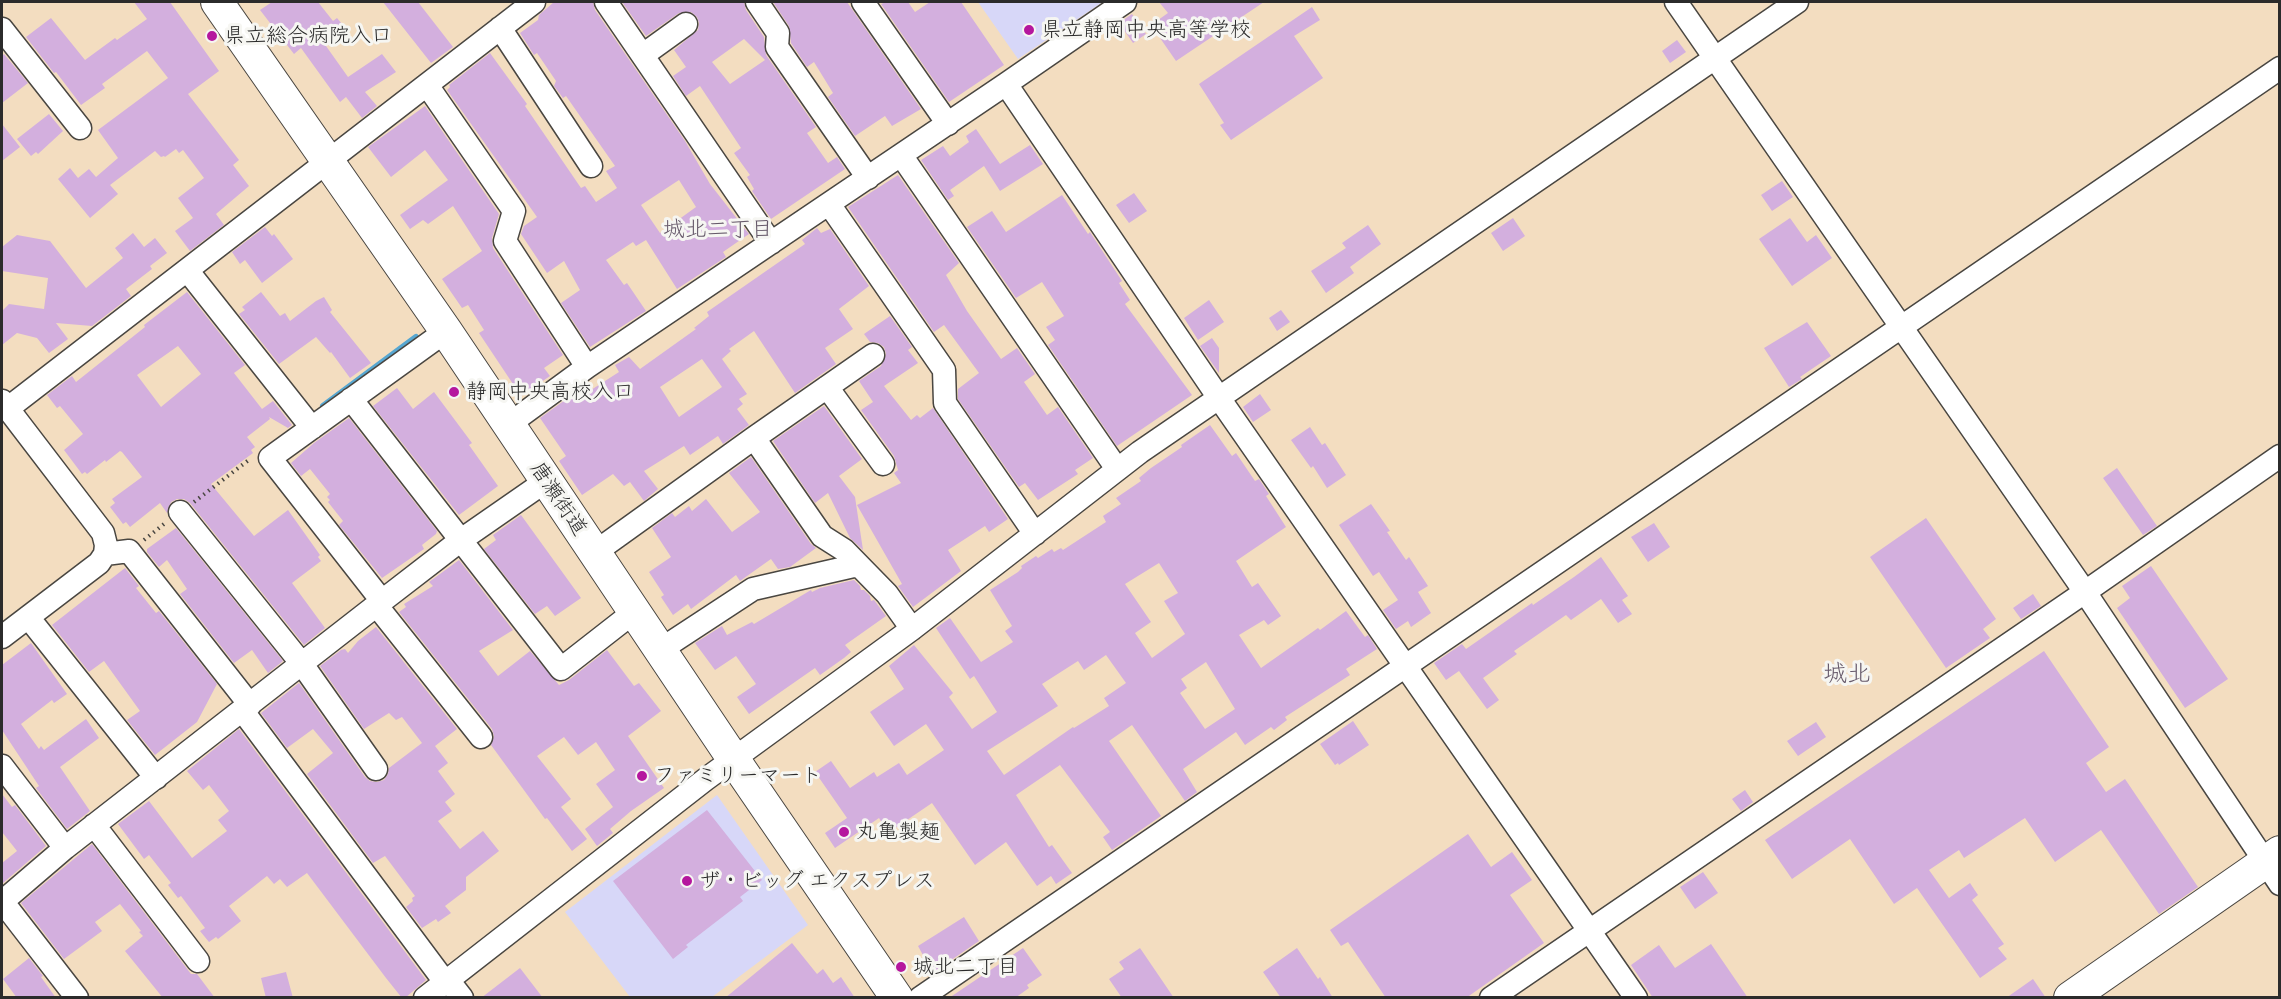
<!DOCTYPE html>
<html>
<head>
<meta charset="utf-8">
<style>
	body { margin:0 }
	#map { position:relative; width:2281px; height:999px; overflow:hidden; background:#f3ddc0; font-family:"Patrick Hand",sans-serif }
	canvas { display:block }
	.frame { position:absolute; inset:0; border:3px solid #2b2b2b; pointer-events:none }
</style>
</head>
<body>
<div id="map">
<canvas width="2281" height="999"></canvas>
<div class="frame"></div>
</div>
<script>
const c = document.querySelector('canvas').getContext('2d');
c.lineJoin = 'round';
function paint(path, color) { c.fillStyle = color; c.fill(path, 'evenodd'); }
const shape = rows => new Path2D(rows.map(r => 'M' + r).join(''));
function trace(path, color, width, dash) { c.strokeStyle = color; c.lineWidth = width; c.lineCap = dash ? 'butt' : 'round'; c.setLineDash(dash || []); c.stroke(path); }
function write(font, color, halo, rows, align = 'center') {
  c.font = font + ' "Patrick Hand","Klee One",sans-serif'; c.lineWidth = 6; c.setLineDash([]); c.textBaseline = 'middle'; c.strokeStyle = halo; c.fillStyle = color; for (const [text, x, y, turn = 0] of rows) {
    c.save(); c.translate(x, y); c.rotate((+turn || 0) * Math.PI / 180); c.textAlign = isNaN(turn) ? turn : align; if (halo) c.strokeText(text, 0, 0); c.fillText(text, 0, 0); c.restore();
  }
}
paint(shape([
	[978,2,1103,2,1018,59],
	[717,795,808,925,712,997,630,997,565,912]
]), '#d7d7f8');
trace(shape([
	[323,406,416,337]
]), '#57a7d1', 6);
paint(shape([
	[134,2,170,2,219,71,188,94,239,160,233,165,249,186,216,214,224,225,190,251,175,231,193,218,178,198,204,178,183,150,179,153,176,149,165,157,164,156,161,157,155,151,110,185,118,194,90,218,58,179,70,168,78,178,89,169,96,177,118,158,98,130,168,78,147,51,102,84,105,88,81,105,56,72,54,73,26,37,51,18,85,60,115,38,117,40,147,19],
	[272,2,318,2,333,21,337,18,347,30,326,46,348,77,382,54,396,72,365,92,377,106,362,118,346,97,340,102,301,48,294,54,260,10],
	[383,2,418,2,453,47,431,63],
	[554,2,593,2,595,10,685,141,710,184,749,234,723,252,726,257,677,289,646,240,636,246,633,242,606,260,624,285,627,283,646,311,590,347,561,303,580,290,564,261,547,273,521,234,524,226,537,217,447,90,450,87,449,85,490,53,527,104,525,106,581,188,585,186,596,202,617,188,606,171,615,166,566,96,563,98,554,86,556,81,537,53,534,55,520,33,538,20,539,15],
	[679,180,696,207,660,233,641,205],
	[622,2,744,2,746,10,764,37,766,55,816,127,807,133,828,163,837,157,845,169,771,219,752,191,754,189,747,177,750,175,734,153,741,148,700,86,686,96,673,76,686,67,674,50,698,30,699,23,697,17,691,12,679,13,646,36],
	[744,39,765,60,730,84,712,62],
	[773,2,847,2,921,109,892,126,885,116,855,136,828,97,833,93,814,62,807,67,791,43,789,26],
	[886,2,908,2,915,12,930,2,961,2,1004,65,949,102,881,4],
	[1159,2,1264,2,1176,61,1151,25,1168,13],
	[1312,7,1320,20,1294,36,1323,78,1231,140,1220,125,1224,123,1199,84],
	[1132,14,1146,34,1133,43,1119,23],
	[1677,40,1686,52,1670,63,1662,51],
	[4,54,28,83,2,103,2,56],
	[425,106,499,214,492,238,493,248,563,355,544,368,550,376,521,396,479,333,484,330,468,305,462,308,442,279,482,251,453,206,428,224,423,220,410,229,400,215,448,180,425,150,391,177,368,147],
	[49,114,63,131,38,154,36,152,31,156,17,139],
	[2,124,20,147,2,161],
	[976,129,1000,164,1030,145,1043,164,1000,191,984,166,950,190,954,196,948,200,921,160,943,146,950,156,969,142,966,136],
	[898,175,959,263,946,275,967,311,1001,359,1017,348,1035,374,1024,382,1047,415,1058,407,1093,458,1075,470,1078,474,1038,500,1025,483,1019,487,958,399,958,389,979,373,944,325,934,332,848,207],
	[1782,181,1793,197,1772,211,1761,195],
	[1134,193,1147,211,1129,223,1116,205],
	[1062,195,1088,234,1090,232,1122,281,1119,283,1130,300,1125,304,1192,395,1117,446,1048,345,1055,340,1046,327,1064,316,1042,282,1016,298,967,227,992,211,1006,232],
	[1513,218,1525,236,1503,251,1491,233],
	[1790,218,1807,242,1816,235,1832,258,1792,286,1759,239],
	[1368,225,1381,244,1350,267,1354,273,1326,293,1311,271,1346,248,1342,243],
	[265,227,272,236,274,234,293,259,262,283,245,260,240,264,232,252],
	[817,228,821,233,830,229,869,286,839,309,853,329,825,348,836,364,795,393,754,331,729,349,731,351,722,359,747,394,739,399,743,404,737,409,749,425,723,444,718,436,690,455,684,446,644,471,658,489,644,501,630,482,624,486,613,474,582,495,559,461,566,456,540,418,565,400,567,402,589,387,591,390,619,372,615,365,629,357,640,369,696,329,694,328,709,316,707,312,805,244,802,240],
	[702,359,722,387,679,417,660,387],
	[133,233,144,247,155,238,167,253,150,266,152,269,126,289,131,296,92,326,56,323,68,339,49,353,37,338,17,333,2,345,2,311,9,304,44,309,48,278,2,271,2,247,17,235,50,241,86,288,123,258,115,248],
	[187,292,245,365,234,373,262,409,273,401,292,425,288,428,269,417,270,419,247,437,255,447,251,450,253,453,211,484,254,536,288,510,320,555,318,557,321,561,292,583,325,628,304,645,190,503,184,499,177,499,171,502,167,513,160,503,130,527,126,522,123,524,110,507,115,503,112,499,142,477,122,452,120,451,106,462,105,460,87,474,85,472,82,474,64,450,83,434,60,406,57,408,47,395,72,376,76,382,145,327,144,325],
	[178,346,201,374,161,407,137,375],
	[261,292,280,316,285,313,290,321,316,301,324,297,332,310,330,312,371,363,350,378,331,352,330,353,316,337,279,364,239,314,245,310,242,307],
	[1209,300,1224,322,1198,340,1184,318],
	[1281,310,1290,322,1277,331,1269,318],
	[890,316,912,347,908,350,918,363,884,386,911,420,917,415,920,418,933,408,1008,519,989,532,985,526,948,550,961,571,913,607,898,586,902,584,857,505,901,483,894,473,898,470,894,456,861,410,873,402,859,381,881,366,886,354,884,347,878,343,870,342,864,334],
	[1807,322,1831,356,1800,377,1802,379,1789,387,1764,348],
	[1212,338,1219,348,1219,373,1200,346],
	[397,388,413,409,434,392,472,443,469,445,498,486,459,515,373,406],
	[1260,394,1271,410,1253,422,1243,407],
	[824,406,862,459,839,476,855,497,863,550,850,538,828,493,815,503,773,441],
	[349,418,437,531,436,534,422,545,424,549,382,578,339,525,343,521,328,502,330,500,327,497,330,494,310,469,301,476,291,463,314,443],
	[1210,425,1232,456,1236,453,1255,481,1259,479,1269,494,1266,496,1286,527,1236,561,1252,587,1258,583,1281,616,1268,625,1264,620,1239,635,1261,668,1318,628,1320,630,1346,611,1365,637,1368,635,1377,649,1346,669,1350,675,1285,717,1287,720,1274,730,1271,727,1245,745,1236,732,1183,769,1197,792,1185,801,1132,725,1109,741,1161,816,1112,850,1103,837,1110,832,1060,765,1016,795,1049,847,1052,845,1072,873,1056,884,1051,876,1037,886,1006,842,975,865,932,803,888,833,879,818,835,848,825,833,847,818,815,772,831,761,850,788,874,772,877,777,899,763,907,775,944,750,926,724,894,746,870,712,904,689,889,666,914,645,953,693,949,697,972,729,997,712,974,676,970,679,936,628,950,618,981,662,1013,642,1005,631,1012,626,990,590,1018,572,1022,568,1021,566,1036,556,1038,558,1052,549,1054,552,1061,548,1063,550,1106,522,1103,516,1121,504,1116,498,1141,481,1139,478,1151,468,1182,447,1181,445],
	[1159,563,1178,593,1164,601,1185,634,1152,658,1135,633,1151,622,1125,584],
	[1106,655,1126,683,1104,698,1109,706,1074,728,1073,727,1004,775,987,751,1058,706,1042,684,1078,661,1084,670],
	[1206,662,1235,709,1205,729,1180,693,1187,688,1181,679],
	[1310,427,1322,445,1325,443,1346,475,1327,488,1313,466,1311,468,1291,440],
	[751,457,811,544,816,548,790,567,778,569,771,559,740,581,736,575,691,609,688,604,673,615,661,597,664,595,649,572,671,557,652,528,672,513,675,517,689,506,692,511,706,499,732,532,760,512,729,473],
	[2117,468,2157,526,2143,535,2103,478],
	[1371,504,1390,531,1387,532,1406,560,1409,557,1428,586,1418,592,1431,613,1411,627,1408,621,1396,629,1383,610,1398,600,1379,572,1373,576,1339,525],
	[521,515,581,598,555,616,547,606,535,614,484,549,496,540,493,535],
	[1926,518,1996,619,1983,629,1990,638,1946,668,1870,557],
	[1654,523,1670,547,1648,562,1631,537],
	[176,528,283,661,268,673,252,650,234,663,180,594,187,589,167,560,159,567,147,552,147,549],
	[1601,557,1628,596,1622,600,1632,614,1618,623,1601,599,1571,620,1566,615,1514,651,1517,654,1483,678,1499,700,1487,709,1459,671,1446,680,1434,663,1462,644,1466,649,1532,603,1533,605,1574,577],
	[459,560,513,630,479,651,498,676,530,651,559,685,569,680,607,650,634,686,639,683,661,711,628,736,664,788,631,811,610,829,613,833,597,846,585,829,613,807,596,784,615,770,596,742,578,755,564,737,537,756,571,799,561,807,587,839,572,851,547,818,545,819,491,745,494,736,492,729,399,612,406,607,404,604,433,586,429,582],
	[2151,566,2228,679,2185,708,2117,608,2130,598,2122,586],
	[125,568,139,586,136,588,156,613,159,611,217,684,197,722,155,755,127,720,140,711,104,661,89,672,52,625],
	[854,580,860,586,861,590,864,590,870,596,871,601,874,600,886,616,845,645,851,652,844,658,820,675,815,668,749,714,737,697,756,684,736,656,715,670,695,643,722,626,727,635,752,622,754,624,811,590,812,592,820,588],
	[2033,594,2041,606,2021,619,2013,608],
	[376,627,457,729,435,746,448,763,438,771,455,794,445,802,452,811,438,821,460,849,483,831,499,851,466,877,466,890,445,906,451,913,438,922,436,919,422,928,406,907,413,901,412,898,415,896,385,856,373,863,307,774,333,753,313,729,287,748,261,713,299,683,365,777,370,781,377,782,384,780,388,774,389,768,422,743,402,717,396,720,389,713,364,729,320,666,341,650,345,649,348,653,358,641],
	[31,643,67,694,54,703,52,700,21,724,39,749,41,746,44,750,86,719,99,738,60,767,90,811,67,829,36,788,39,786,2,730,2,665],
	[2044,651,2109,747,2086,763,2106,792,2125,779,2198,887,2159,914,2101,830,2055,862,2025,818,1964,858,1959,850,1929,870,1949,898,1970,883,1978,895,1972,900,2004,944,1998,948,2007,959,1980,978,1917,888,1894,904,1850,839,1792,879,1765,840],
	[1353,721,1369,745,1339,765,1338,763,1335,765,1320,744],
	[1816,722,1826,737,1798,756,1787,741],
	[239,729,426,980,405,998,402,998,386,978,307,873,287,887,280,879,274,884,267,876,229,906,241,921,218,939,216,937,209,942,200,931,205,928,181,896,178,898,168,885,171,883,149,855,144,859,118,824,149,801,192,858,227,831,218,820,229,811,209,785,203,790,187,771],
	[1745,790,1753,802,1741,811,1732,799],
	[2,794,12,807,15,805,46,846,3,883,2,881,2,863,17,851,2,832],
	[707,810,762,880,740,897,743,901,686,945,688,947,673,959,613,881],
	[1468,834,1491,867,1512,852,1532,880,1510,895,1544,943,1466,998,1386,998,1348,942,1341,946,1330,930],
	[92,844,191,974,197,974,215,998,163,998,125,951,143,936,139,932,141,931,120,904,95,922,102,931,64,959,21,903],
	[1703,872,1718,893,1695,909,1680,887],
	[964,917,979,941,928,976,918,961,924,957,918,946],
	[792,943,817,974,823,969,833,983,841,977,855,998,725,998],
	[1711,944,1748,998,1653,998,1631,965,1659,945,1675,968],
	[1023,948,1042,975,1027,985,1029,988,1015,998,949,998],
	[1140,948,1174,998,1122,998,1109,979,1124,969,1119,962],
	[1297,948,1318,979,1320,977,1333,998,1281,998,1263,972],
	[29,958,43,976,41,977,56,998,17,998,3,979],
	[520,968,543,998,481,998],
	[286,972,293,998,266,998,261,978],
	[2033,979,2046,998,2006,998]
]), '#d3afde');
const street = shape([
	[606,2,771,243],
	[757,2,778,33,777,47,868,178],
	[863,2,948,124],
	[1676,2,2085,592,2280,884],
	[500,28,591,166],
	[2,29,80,128],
	[643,55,686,24],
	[1006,84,1219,398,1636,998],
	[427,85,514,211,505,241,587,367],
	[901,155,1117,469],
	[829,204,944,370,945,403,1035,534],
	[187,270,312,428],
	[827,387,883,464],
	[351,399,561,669,634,612],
	[2,401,103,533,106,545,105,554,99,563,2,637],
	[7,409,534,2],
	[508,425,587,367,1006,84,1125,2],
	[754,438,822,536,844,550,887,594,912,629],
	[180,512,302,664,376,769],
	[594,553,754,438,873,355],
	[105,554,129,551,250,705],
	[382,601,270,458,446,331],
	[377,606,481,737],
	[28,617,156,778],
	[660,650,753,589,858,565],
	[242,710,445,982],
	[2,766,65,848],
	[94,825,198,961],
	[2,901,77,998],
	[2,902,65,848,382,601,461,540,546,481],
	[448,980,462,998],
	[425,998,706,779,912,629,1140,452,1797,2],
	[920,998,2280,68],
	[1491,998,2085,592,2280,456]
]);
const secondary = shape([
	[217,2,446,331,734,760,897,998],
	[2070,998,2280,852]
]);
trace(street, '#494641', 25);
trace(secondary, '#494641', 34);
trace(shape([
	[194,502,250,459],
	[144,540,164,524]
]), '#494641', 4, [1.5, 4.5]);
trace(street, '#fff', 22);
trace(secondary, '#fff', 32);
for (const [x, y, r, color] of [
	[1029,30,6,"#b5179e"],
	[212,36,6,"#b5179e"],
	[454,392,6,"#b5179e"],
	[642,776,6,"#b5179e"],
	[844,832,6,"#b5179e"],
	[687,881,6,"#b5179e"],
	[901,967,6,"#b5179e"]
]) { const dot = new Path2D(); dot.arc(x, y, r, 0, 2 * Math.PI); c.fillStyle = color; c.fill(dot); trace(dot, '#f6f6f2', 2); }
write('21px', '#2b2b2b', '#f6f6f2', [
	["県立静岡中央高等学校",1041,30],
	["県立総合病院入口",224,36],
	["静岡中央高校入口",466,392],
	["ファミリーマート",654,776],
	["丸亀製麺",856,832],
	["ザ・ビッグ エクスプレス",699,881],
	["城北二丁目",913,967]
], 'left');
write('21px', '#2b2b2b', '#f6f6f2', [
	["唐瀬街道",558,499,56]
]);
write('22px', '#66596a', '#f6f6f2', [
	["城北二丁目",718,230]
]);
write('24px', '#66596a', '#f6f6f2', [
	["城北",1847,675]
]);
</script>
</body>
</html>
